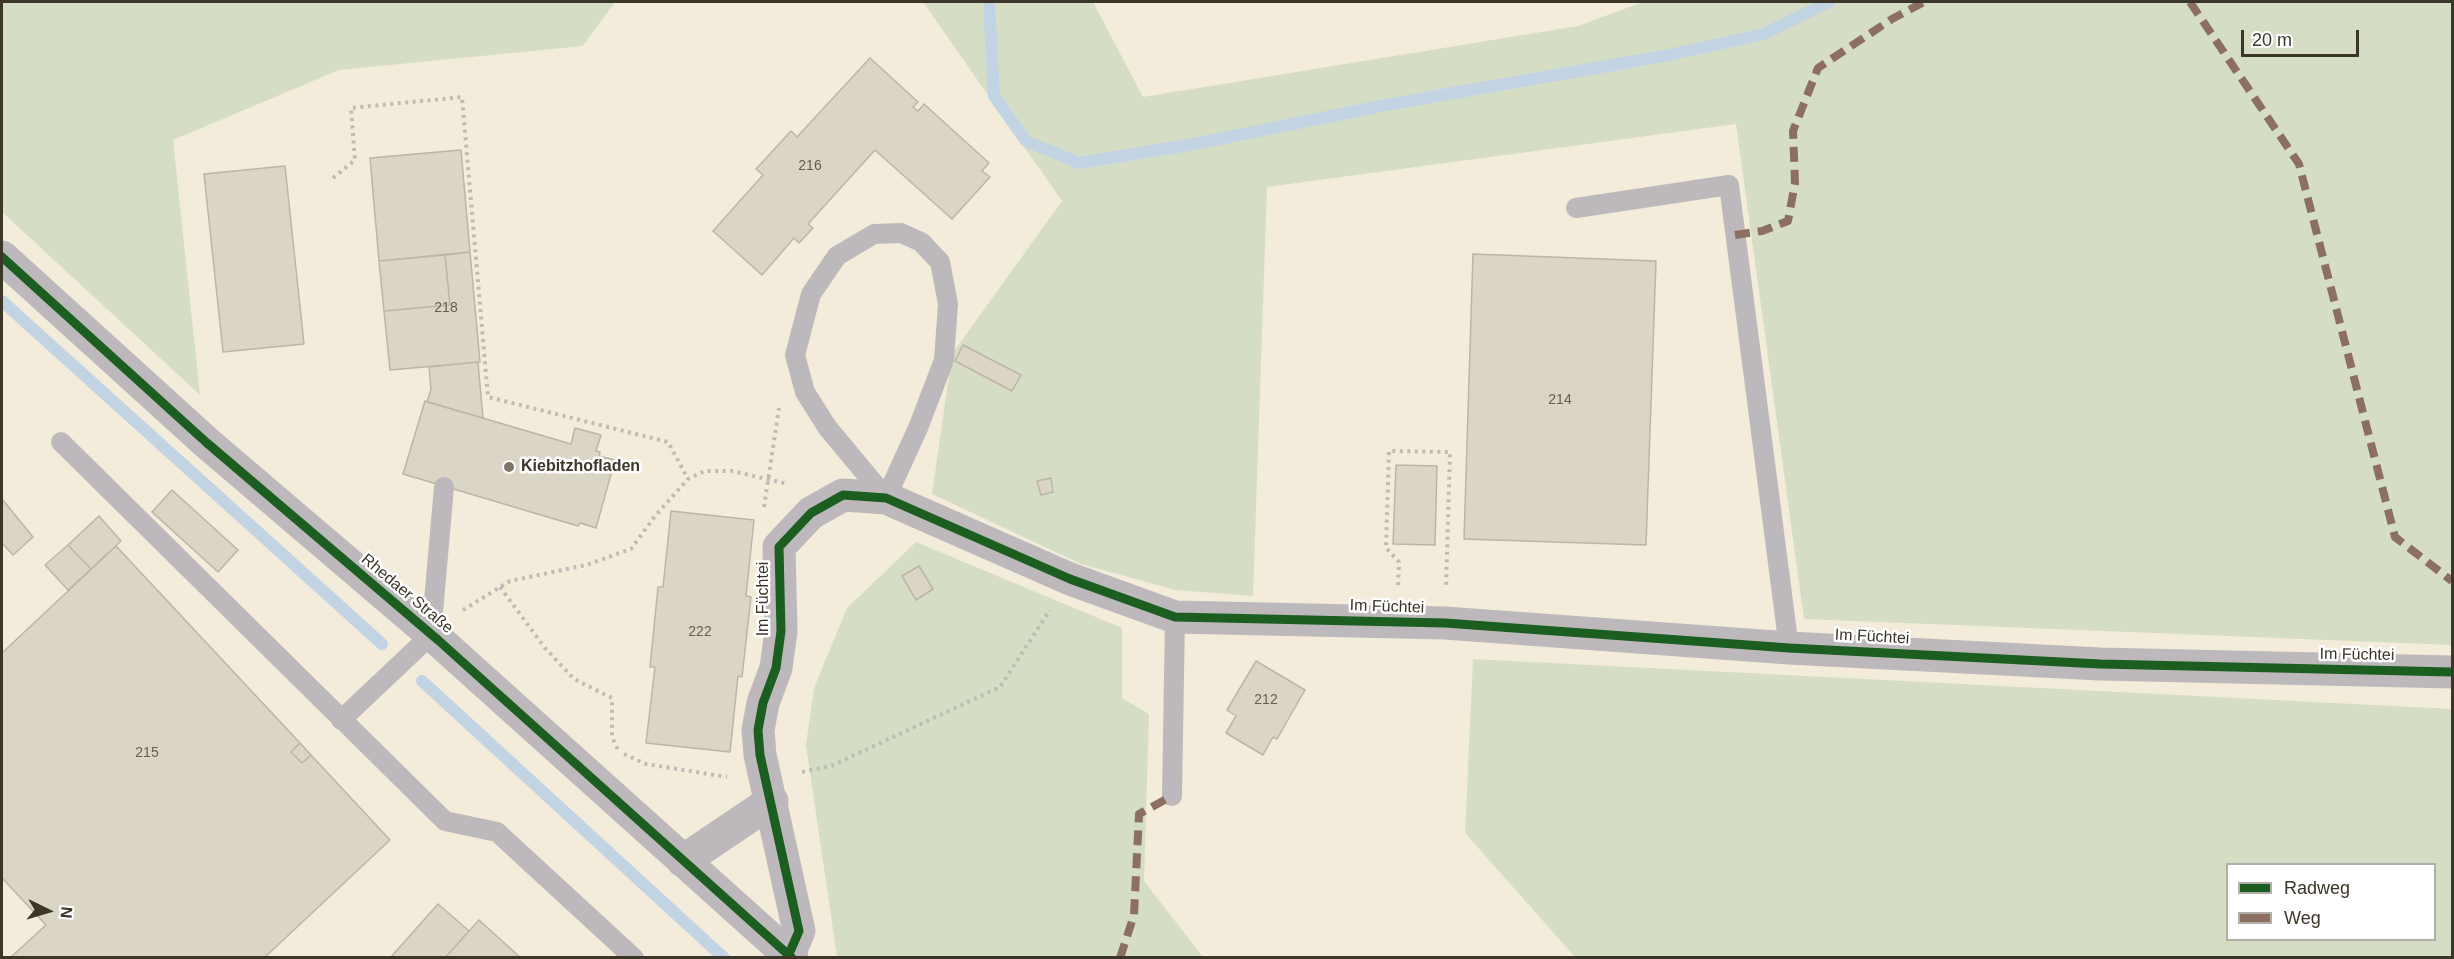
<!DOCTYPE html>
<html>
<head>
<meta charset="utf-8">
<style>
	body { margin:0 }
	#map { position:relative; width:2454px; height:959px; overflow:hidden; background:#f4ecda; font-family:Helvetica,sans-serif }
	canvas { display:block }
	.frame { position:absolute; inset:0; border:3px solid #3c3629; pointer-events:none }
	.legend { position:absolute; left:2226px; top:863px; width:210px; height:78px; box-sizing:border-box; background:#fff; border:2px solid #b1afa9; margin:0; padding:8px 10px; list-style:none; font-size:18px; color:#3c3629 }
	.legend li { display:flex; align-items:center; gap:12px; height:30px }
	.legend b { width:30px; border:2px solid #b1afa9 }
	.north { position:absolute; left:18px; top:881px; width:60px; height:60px; -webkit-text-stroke:4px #fff; paint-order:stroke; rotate:95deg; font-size:16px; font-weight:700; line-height:24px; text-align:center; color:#3c3629 }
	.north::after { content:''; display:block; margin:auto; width:21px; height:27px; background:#3c3629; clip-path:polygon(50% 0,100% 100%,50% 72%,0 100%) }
	.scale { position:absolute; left:2241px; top:30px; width:118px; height:27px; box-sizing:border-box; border:3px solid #3c3629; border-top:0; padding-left:8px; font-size:18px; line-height:21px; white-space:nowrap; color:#3c3629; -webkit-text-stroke:4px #fff; paint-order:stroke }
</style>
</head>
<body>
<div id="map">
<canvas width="2454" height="959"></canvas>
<div class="frame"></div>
<ul class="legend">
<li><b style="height:8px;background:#1b5e20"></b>Radweg</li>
<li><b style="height:8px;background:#8d6e63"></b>Weg</li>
</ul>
<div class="north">N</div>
<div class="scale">20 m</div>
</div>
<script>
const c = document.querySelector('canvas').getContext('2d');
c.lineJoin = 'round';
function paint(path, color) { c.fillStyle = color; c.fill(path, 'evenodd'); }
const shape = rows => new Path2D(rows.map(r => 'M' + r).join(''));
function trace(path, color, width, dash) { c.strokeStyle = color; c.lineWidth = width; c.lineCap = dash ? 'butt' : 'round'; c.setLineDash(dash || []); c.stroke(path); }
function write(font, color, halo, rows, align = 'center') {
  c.font = font + ' Helvetica,sans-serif'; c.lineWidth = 5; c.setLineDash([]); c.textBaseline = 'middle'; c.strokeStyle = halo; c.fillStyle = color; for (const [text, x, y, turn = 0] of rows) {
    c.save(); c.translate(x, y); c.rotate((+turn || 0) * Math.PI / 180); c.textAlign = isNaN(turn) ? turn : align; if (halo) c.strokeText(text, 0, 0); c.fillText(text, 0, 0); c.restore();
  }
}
paint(shape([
	[2,2,615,2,583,46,339,70,173,140,200,395,2,212],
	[923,2,1093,2,1143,97,1578,26,1643,2,2452,2,2452,645,1804,619,1736,124,1267,187,1253,596,1175,590,1081,564,932,494,952,354,1062,201],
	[916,542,1122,628,1122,698,1149,714,1144,881,1203,957,837,957,806,745,814,688,847,608],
	[1473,659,2452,709,2452,957,1575,957,1465,833],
	[2434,864,2434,940,2228,940,2228,864]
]), '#d5dec5');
trace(shape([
	[989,2,994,96,1026,141,1079,163,1189,145,1391,104,1664,56,1764,34,1829,2],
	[2,301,382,644],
	[422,681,724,958]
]), '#c2d4e4', 12);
const building = shape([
	[870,58,918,102,913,107,918,111,924,104,989,163,982,171,990,177,952,219,875,150,808,224,813,228,799,243,794,238,762,275,713,231,763,175,756,169,791,131,797,137,870,58],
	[461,150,470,252,379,261,370,158,461,150],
	[285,166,304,344,223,352,204,174,285,166],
	[470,252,480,362,390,370,384,311,450,305,445,255,470,252],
	[1473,254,1656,261,1646,545,1464,539,1473,254],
	[445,255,450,305,384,311,379,261,445,255],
	[963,345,1021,375,1012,391,955,361,963,345],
	[478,362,483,418,427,402,431,389,429,367,478,362],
	[425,401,571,444,575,428,601,435,596,451,600,452,599,456,615,460,596,528,580,523,578,526,403,474,425,401],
	[1396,465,1437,466,1435,545,1393,544,1396,465],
	[1051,478,1053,492,1041,495,1037,481,1051,478],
	[172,490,238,550,218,572,152,512,172,490],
	[2,499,33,537,13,555,2,543,2,499],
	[671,511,754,520,746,596,751,597,742,677,738,676,730,752,646,743,655,667,650,667,658,587,663,587,671,511],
	[99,516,121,541,91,569,68,545,99,516],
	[68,545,91,569,68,590,45,565,68,545],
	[116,546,300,743,291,752,302,763,311,755,390,840,264,958,10,958,46,925,2,878,2,653,116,546],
	[919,566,933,589,916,600,902,576,919,566],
	[1256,661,1305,690,1277,739,1273,737,1263,755,1226,733,1236,716,1227,710,1256,661],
	[300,743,311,755,302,763,291,752,300,743],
	[438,904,469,931,445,958,390,958,438,904],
	[479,920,521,958,445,958,479,920]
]);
paint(building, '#dbd5c6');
trace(building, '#bbb5a6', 1.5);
trace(shape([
	[333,178,355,160,351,108,462,97,488,397,668,442,688,479],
	[764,507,779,408],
	[1398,585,1399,562,1386,548,1389,451,1450,452,1446,587],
	[500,587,545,648,574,679,612,698,612,737,618,750],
	[463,610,510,581,586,565,631,549,655,516,688,479,705,471,732,471,788,484],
	[624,754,646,764,727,777],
	[802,772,831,766,1000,687,1050,610]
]), '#bebab6', 4, [3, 4.5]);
trace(shape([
	[1576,208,1729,185,1789,648],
	[901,233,921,242,940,262,948,304,944,360,918,428,886,498,827,427,805,392,795,355,811,294,837,256,874,234,901,233],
	[61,442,445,821,497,832,634,958],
	[341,720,431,635,444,487],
	[1172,796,1175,617]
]), '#bdb8bb', 20);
trace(shape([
	[2,257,207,443,438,640,792,958],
	[683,861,772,801],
	[789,954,799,931,760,755,758,730,763,703,776,668,781,631,779,547,811,513,843,495,886,498,1070,579,1175,617,1445,623,1789,648,2100,664,2452,672]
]), '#bdb8bb', 33);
trace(shape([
	[2190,2,2299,164,2395,537,2452,581],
	[1735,235,1762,231,1788,221,1795,183,1793,131,1818,68,1892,19,1924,2],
	[1120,958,1134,915,1139,814,1172,796]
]), '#8d6e63', 8, [15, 8]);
trace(shape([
	[2,257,207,443,438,640,792,958],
	[789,954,799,931,760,755,758,730,763,703,776,668,781,631,779,547,811,513,843,495,886,498,1070,579,1175,617,1445,623,1789,648,2100,664,2452,672]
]), '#1b5e20', 9);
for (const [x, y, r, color] of [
	[509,467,6,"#7c7667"]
]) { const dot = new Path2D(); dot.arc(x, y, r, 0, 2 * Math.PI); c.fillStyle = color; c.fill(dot); trace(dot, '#fff', 2); }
write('14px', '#645e50', null, [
	["216",810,166],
	["218",446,308],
	["214",1560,400],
	["222",700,632],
	["212",1266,700],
	["215",147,753]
]);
write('bold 16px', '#3c3629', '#fff', [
	["Kiebitzhofladen",521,467]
], 'left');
write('16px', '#3c3629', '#fff', [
	["Rhedaer Straße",407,594,40],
	["Im Füchtei",764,599,-90],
	["Im Füchtei",1387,607,2],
	["Im Füchtei",1872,637,3],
	["Im Füchtei",2357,655,1]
]);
</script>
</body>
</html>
